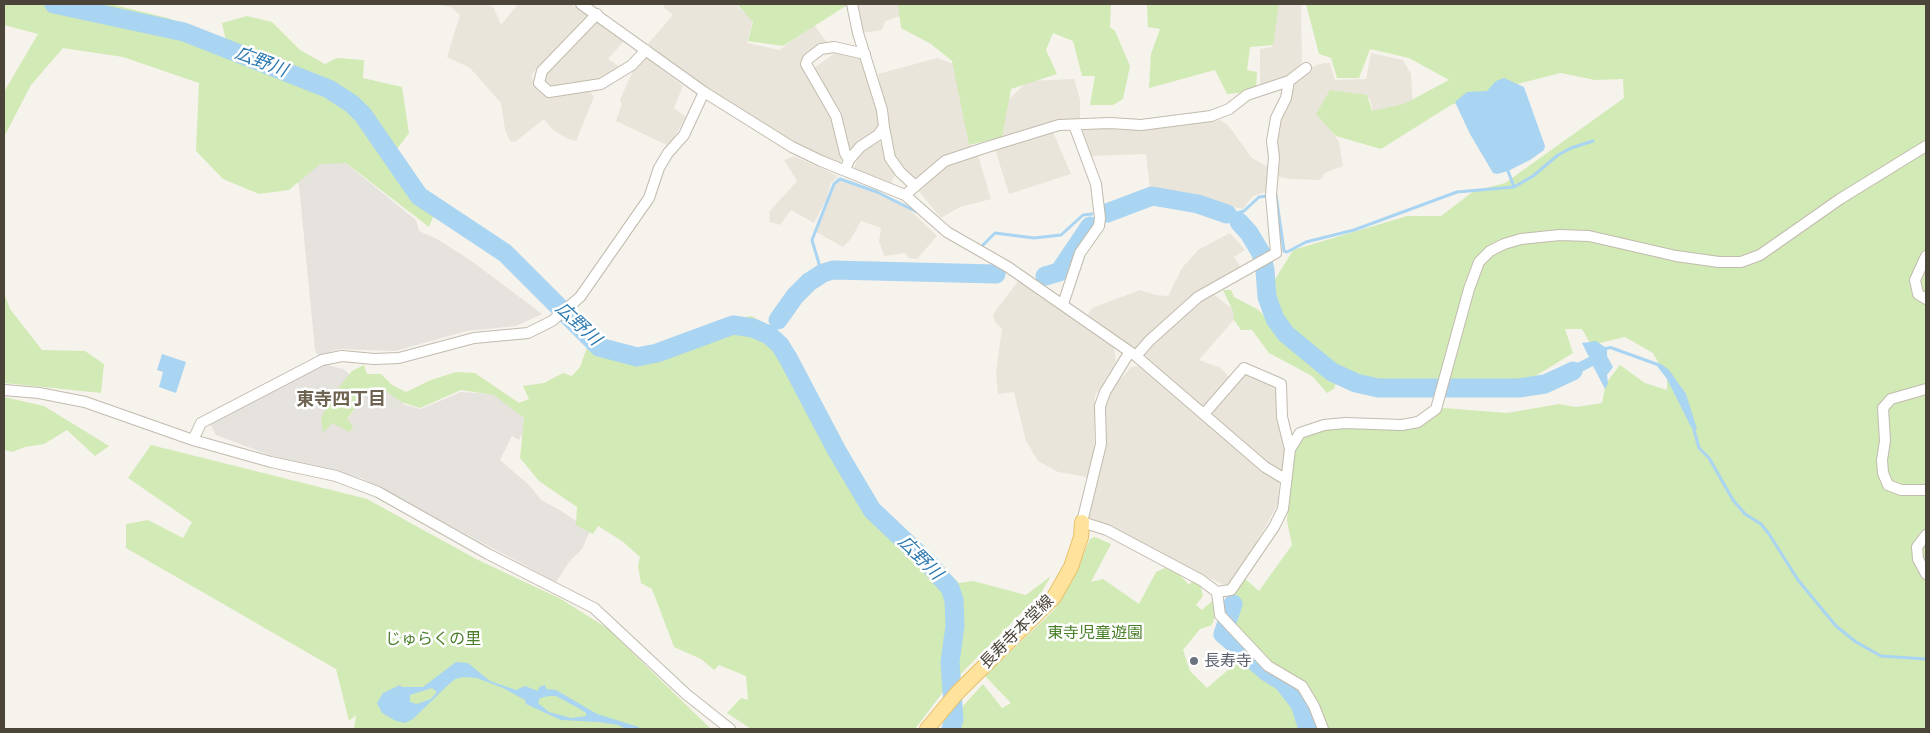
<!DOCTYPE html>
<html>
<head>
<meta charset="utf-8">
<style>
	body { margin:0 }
	#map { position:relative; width:1930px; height:733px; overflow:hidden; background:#f6f3ec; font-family:Montserrat,sans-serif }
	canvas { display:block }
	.frame { position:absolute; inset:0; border:5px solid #4b4439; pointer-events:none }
</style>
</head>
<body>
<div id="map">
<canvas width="1930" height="733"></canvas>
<div class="frame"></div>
</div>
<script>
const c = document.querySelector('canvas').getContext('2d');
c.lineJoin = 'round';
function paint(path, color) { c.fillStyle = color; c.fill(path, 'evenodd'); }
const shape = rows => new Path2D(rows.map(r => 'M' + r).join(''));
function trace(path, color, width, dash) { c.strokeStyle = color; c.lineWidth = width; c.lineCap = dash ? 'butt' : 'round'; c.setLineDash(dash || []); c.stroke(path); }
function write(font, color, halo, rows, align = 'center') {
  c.font = font + ' Montserrat,"Noto Sans JP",sans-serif'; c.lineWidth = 5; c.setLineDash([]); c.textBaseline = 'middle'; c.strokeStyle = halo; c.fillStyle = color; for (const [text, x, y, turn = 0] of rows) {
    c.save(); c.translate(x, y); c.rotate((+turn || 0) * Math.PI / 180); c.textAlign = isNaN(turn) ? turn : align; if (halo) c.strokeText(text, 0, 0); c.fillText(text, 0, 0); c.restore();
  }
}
paint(shape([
	[434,4,486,4,494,8,501,25,518,4,571,4,590,16,544,63,539,65,531,76,537,89,547,96,587,88,594,97,576,141,566,138,552,129,544,119,515,142,510,141,505,130,501,103,470,68,447,57,460,15,451,7],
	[666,4,735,4,753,20,747,43,779,50,814,25,829,45,805,59,834,117,843,153,840,164,812,154,700,86,647,45,673,15,663,7],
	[856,4,899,4,900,16,885,21,882,30,861,33],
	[1275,4,1301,4,1302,62,1286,80,1260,85,1260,49,1272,47,1277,7],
	[598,22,624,41,608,59,623,69,603,80,552,90,542,83,545,72,590,24],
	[838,51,863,58,880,116,881,126,848,152,811,70],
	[1371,53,1403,60,1411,74,1413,110,1374,116,1370,99,1333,94,1320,113,1339,142,1343,166,1325,173,1320,180,1290,179,1275,176,1275,136,1293,83,1307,69,1323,63,1330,63,1335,80,1366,79],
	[645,57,683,86,674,108,686,117,669,146,616,121,622,104,620,100,635,66],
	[937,58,956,65,972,149,938,163,914,180,903,169,894,156,878,74],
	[1074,79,1080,99,1080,122,1003,140,995,118,1004,104,1028,81],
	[1220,120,1228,125,1252,158,1268,167,1266,192,1253,196,1243,209,1150,189,1146,154,1091,156,1082,128,1136,130],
	[1052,130,1071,174,1009,194,994,146],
	[877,141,884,145,897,170,890,185,853,169,862,150],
	[977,152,991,199,960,207,941,218,916,188,952,162],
	[794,156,838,176,831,183,826,200,814,223,791,210,780,225,770,222,769,212,797,181,784,160],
	[841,181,882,195,910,210,937,236,917,259,909,258,905,253,884,256,879,241,881,228,861,221,851,239,843,247,816,232,835,185],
	[1230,233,1245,250,1234,257,1242,269,1136,351,1129,349,1087,316,1092,308,1140,290,1156,295,1168,296,1182,268,1198,250],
	[1019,280,1114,348,1116,362,1095,396,1094,449,1087,477,1058,472,1038,461,1026,441,1014,392,998,394,996,372,1002,329,995,322,993,314],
	[1212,293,1239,314,1199,360,1221,368,1230,378,1203,409,1142,357,1162,336],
	[1138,366,1279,479,1278,504,1240,571,1228,587,1087,517,1104,437,1105,405,1113,388,1131,367],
	[1244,371,1278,389,1286,450,1284,472,1266,465,1208,414]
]), '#eae5da');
paint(shape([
	[343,161,416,220,419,231,437,239,470,260,542,314,516,326,467,331,395,351,339,349,318,356,315,350,298,175,315,165],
	[323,364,343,369,353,377,343,426,368,389,380,384,405,405,421,409,461,392,494,394,519,410,527,425,519,440,512,436,500,460,530,486,541,500,560,510,590,531,582,549,569,562,556,582,361,478,283,460,216,435,210,424]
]), '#e6e2dd');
paint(shape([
	[4,4,110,4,168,18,227,45,222,23,247,16,272,22,300,50,325,64,337,58,364,60,363,78,402,87,409,133,397,149,416,186,439,203,429,227,346,163,320,164,289,190,259,194,223,179,196,151,199,83,123,57,63,48,31,85,4,137,4,92,38,34,4,25],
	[737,4,849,4,783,46,748,41,753,22],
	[898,4,1111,4,1110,27,1115,31,1130,66,1123,99,1113,105,1090,105,1095,76,1082,76,1073,41,1053,33,1046,50,1057,74,1011,89,1002,137,969,145,952,61,931,44,901,28],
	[1147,4,1279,4,1273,45,1250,47,1247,70,1257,72,1256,91,1227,94,1215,70,1149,88,1151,54,1160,29,1148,27],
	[1306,4,1926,4,1926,729,951,729,964,705,983,684,1002,708,1011,703,985,676,1054,610,1071,583,1090,539,1095,537,1111,544,1091,582,1103,579,1139,604,1156,572,1165,568,1178,573,1189,585,1193,580,1199,581,1203,596,1196,605,1202,610,1214,599,1216,613,1212,625,1200,629,1183,650,1190,671,1207,688,1242,658,1225,640,1226,603,1244,578,1259,591,1292,545,1287,521,1291,454,1303,434,1335,427,1417,417,1444,408,1507,413,1559,404,1576,407,1602,403,1606,383,1620,365,1645,383,1667,390,1667,378,1653,353,1625,337,1591,345,1582,329,1565,329,1573,353,1534,377,1490,385,1438,380,1409,384,1366,383,1339,373,1334,389,1327,393,1312,376,1269,353,1252,330,1241,330,1234,320,1233,311,1223,290,1231,290,1234,297,1257,309,1280,331,1270,288,1293,250,1407,216,1441,216,1474,191,1505,183,1624,98,1623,79,1595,80,1561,73,1521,83,1451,105,1381,149,1336,136,1316,114,1330,90,1367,95,1372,111,1404,104,1449,80,1409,58,1370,49,1359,78,1337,78,1331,58,1319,54],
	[4,293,10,309,42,350,85,351,104,364,101,393,4,383],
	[752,316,785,338,871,499,959,583,973,581,1026,595,1051,576,1041,593,943,692,915,729,751,729,727,713,741,698,748,700,746,676,719,665,714,670,701,659,674,647,652,589,641,583,638,566,640,557,622,541,598,526,593,534,576,525,577,507,539,481,520,458,524,418,494,395,461,390,420,408,401,402,379,386,367,392,347,419,353,426,350,432,332,423,323,433,321,419,329,400,352,371,364,365,367,374,381,374,392,385,406,392,431,380,456,372,475,373,519,403,529,399,523,386,544,383,563,373,572,376,580,367,588,345,612,356,647,360,688,350,706,339,724,320],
	[4,397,44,406,109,446,95,456,67,430,44,444,25,447,12,452,4,450],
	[151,445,367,499,476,559,561,599,607,628,711,729,354,729,356,715,349,721,336,669,126,548,126,524,148,520,183,538,192,522,128,478]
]), '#d2eab5');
paint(shape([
	[1504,78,1524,87,1545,146,1544,150,1530,160,1508,171,1497,174,1493,173,1470,134,1455,102,1467,92,1487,91,1496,81],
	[1596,341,1605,347,1611,346,1661,364,1669,370,1686,394,1697,429,1694,430,1691,427,1667,379,1657,366,1610,349,1607,350,1607,356,1613,367,1607,375,1608,384,1605,389,1593,366,1554,386,1550,377,1589,357,1582,343],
	[162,354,186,362,176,393,159,387,163,372,157,370],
	[456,662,468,663,490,681,516,690,525,686,538,691,539,687,545,685,546,689,556,690,597,714,639,727,638,729,626,729,618,725,599,722,561,720,526,704,525,700,503,688,477,678,464,677,455,679,446,687,413,719,405,723,396,721,382,713,377,703,383,693,400,685,402,687,423,687],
	[432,688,437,692,431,699,417,704,410,702,410,695],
	[549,696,556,696,580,709,586,713,586,716,571,718,549,712,538,703,540,698]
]), '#a9d4f2');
trace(shape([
	[1508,171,1514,187],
	[1205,206,1210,204,1237,213,1244,211,1259,197,1276,195,1284,251,1287,252,1306,242,1354,230,1457,192,1514,187,1533,176,1558,155,1571,148,1593,141],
	[980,248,995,233,1034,238,1061,235,1083,215,1092,214],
	[822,274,812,240,834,184,840,179,877,192,919,213],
	[769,335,772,330],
	[1694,430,1699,448,1709,458,1733,500,1745,514,1761,524,1769,534,1798,580,1836,626,1856,642,1881,656,1926,659]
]), '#a9d4f2', 3);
trace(shape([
	[54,4,184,32,329,89,352,104,363,115,419,196,505,253,599,347,637,357,657,353,733,325,753,328,769,335,780,345,788,358,837,451,872,510,928,563,950,588,954,600,955,626,950,662,954,719,951,729],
	[1107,213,1152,196,1198,204,1227,214],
	[1239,222,1249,233,1261,253,1265,270,1267,297,1275,319,1286,334,1332,372,1356,383,1378,388,1519,388,1545,384,1573,371],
	[1045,276,1059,272,1090,226],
	[778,320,795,296,809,282,823,273,833,270,996,274],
	[1233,604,1223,634,1267,672,1283,682,1300,704,1308,729]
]), '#a9d4f2', 19);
const minor = shape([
	[581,4,704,92,792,147,821,161,905,195,947,232,1008,267,1136,356,1265,467,1285,479],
	[597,14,542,71,539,83,549,92,601,84,632,65,646,50],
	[884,127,890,158,900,172,914,185],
	[849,160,845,153,836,116,806,64,808,59,821,49,834,47,865,54],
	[845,170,849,160,860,147,878,135,884,127,882,110,858,33,852,4],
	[905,195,945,161,984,148,1059,125,1110,123,1141,125,1211,116,1229,109,1247,95,1289,81,1306,68],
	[1926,256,1915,280,1918,294,1926,299],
	[1063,304,1080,253,1099,226,1100,218,1096,184,1074,125],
	[1129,353,1105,392,1100,406,1101,444,1082,522,1107,530,1201,580,1217,592,1220,615,1268,666,1302,686,1314,706,1323,729],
	[1136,356,1149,341,1198,297,1276,253,1271,195,1274,157,1272,141,1276,118,1286,98,1289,81],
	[1926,389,1891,399,1883,408,1885,441,1882,460,1883,473,1888,485,1901,490,1926,490],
	[4,390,39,393,85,402,193,440,271,462,336,476,378,492,488,554,594,608,686,694,730,729],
	[1204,414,1244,368,1281,384,1282,417,1290,449],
	[193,440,201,423,322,360,342,356,374,359,399,358,474,338,528,333,552,321,580,297,649,198,659,168,668,153,684,135,704,92],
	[1926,535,1917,547,1918,559,1926,574],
	[1217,592,1231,590,1274,527,1283,509,1290,449,1300,433,1324,425,1345,423,1402,425,1418,422,1436,409,1469,289,1479,262,1490,251,1504,244,1521,239,1560,235,1589,236,1676,256,1719,262,1741,262,1760,255,1840,199,1926,146]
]);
const major = shape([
	[927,729,957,693,1054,597,1071,567,1081,537,1082,522]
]);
trace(minor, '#c2bbae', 12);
trace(major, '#e6c16a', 16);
trace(minor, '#fff', 10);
trace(major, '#ffe39c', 14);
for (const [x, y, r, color] of [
	[1194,661,5,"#6b7280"]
]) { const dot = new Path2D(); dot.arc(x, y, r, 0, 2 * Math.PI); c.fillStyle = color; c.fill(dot); trace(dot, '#fff', 2); }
write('16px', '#4b4439', '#fff', [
	["長寿寺本堂線",1017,632,-45]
]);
write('16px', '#4a7f2a', '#fff', [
	["東寺児童遊園",1095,633],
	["じゅらくの里",433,639]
]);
write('16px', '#5b616d', '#fff', [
	["長寿寺",1204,661]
], 'left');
write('italic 18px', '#2e7ab2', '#fff', [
	["広野川",261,62,21],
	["広野川",578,324,43],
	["広野川",920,558,45]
]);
write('bold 18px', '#6e6250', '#fff', [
	["東寺四丁目",341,400]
]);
</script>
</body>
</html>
